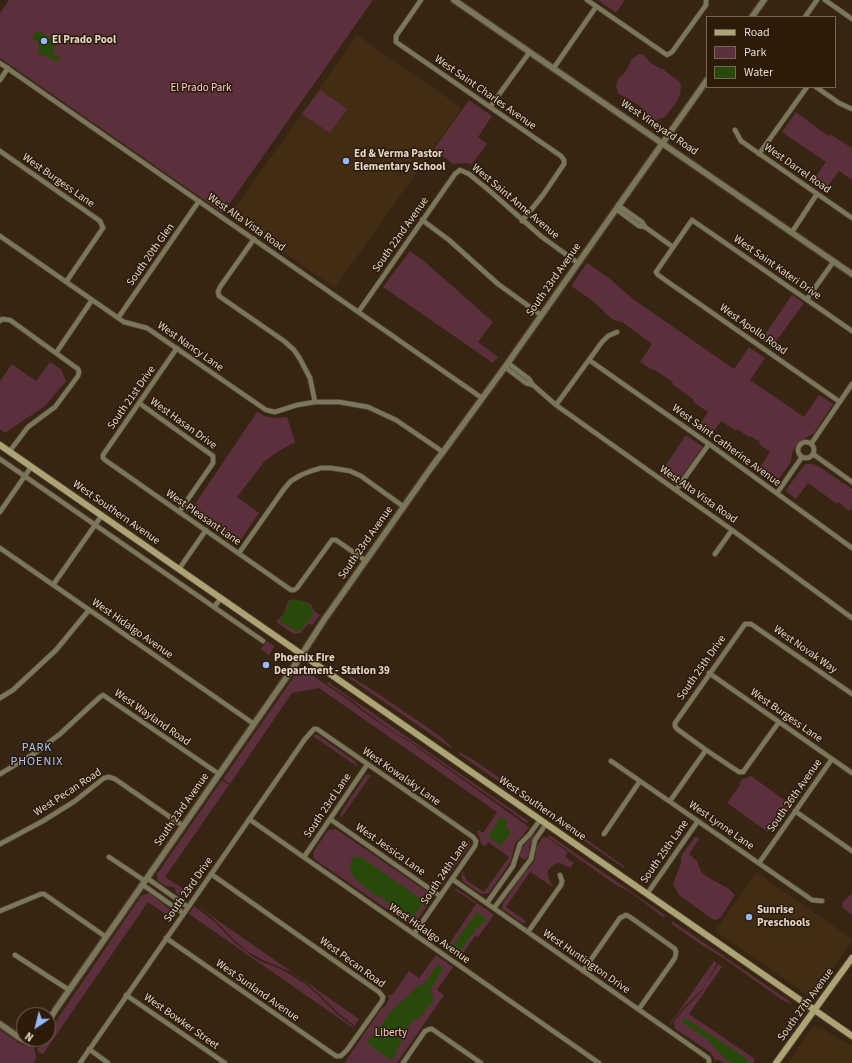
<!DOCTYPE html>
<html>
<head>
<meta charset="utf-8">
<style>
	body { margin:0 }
	#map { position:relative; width:852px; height:1063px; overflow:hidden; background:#362512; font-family:"Source Sans 3",sans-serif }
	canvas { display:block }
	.legend { position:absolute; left:706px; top:16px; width:130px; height:72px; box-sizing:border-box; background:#2c1b08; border:1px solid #746556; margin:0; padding:5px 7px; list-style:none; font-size:12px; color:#e1d5ca }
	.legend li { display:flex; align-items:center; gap:8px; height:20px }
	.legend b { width:20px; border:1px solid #746556 }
	.north { position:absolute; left:16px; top:1007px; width:40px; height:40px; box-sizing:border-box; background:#2c1b08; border:1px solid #746556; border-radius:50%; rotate:215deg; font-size:11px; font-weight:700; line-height:16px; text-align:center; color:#e1d5ca }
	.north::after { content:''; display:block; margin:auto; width:14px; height:18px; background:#94b7fd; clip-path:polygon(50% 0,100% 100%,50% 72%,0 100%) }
</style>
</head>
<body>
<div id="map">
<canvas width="852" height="1063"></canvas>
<ul class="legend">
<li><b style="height:5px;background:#aba474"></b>Road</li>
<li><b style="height:11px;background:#5c2f3c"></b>Park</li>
<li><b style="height:11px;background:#284909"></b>Water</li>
</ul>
<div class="north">N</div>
</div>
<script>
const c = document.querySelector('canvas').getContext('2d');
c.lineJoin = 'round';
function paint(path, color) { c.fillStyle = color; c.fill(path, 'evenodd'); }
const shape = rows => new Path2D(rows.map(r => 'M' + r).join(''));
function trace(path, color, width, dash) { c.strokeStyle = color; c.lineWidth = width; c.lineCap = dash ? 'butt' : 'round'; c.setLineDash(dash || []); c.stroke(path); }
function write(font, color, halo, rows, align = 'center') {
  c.font = font + ' "Source Sans 3",sans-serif'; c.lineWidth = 3; c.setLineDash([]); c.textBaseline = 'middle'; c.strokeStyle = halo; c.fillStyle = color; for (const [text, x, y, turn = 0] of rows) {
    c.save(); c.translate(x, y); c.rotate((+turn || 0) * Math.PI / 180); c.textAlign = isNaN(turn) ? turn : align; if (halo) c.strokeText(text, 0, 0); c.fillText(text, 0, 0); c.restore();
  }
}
paint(shape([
	[357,35,462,108,335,288,230,215],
	[756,872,852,939,852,942,814,994,810,996,806,994,715,931],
	[815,1026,823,1028,837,1038,852,1045,852,1063,788,1063,811,1029]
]), '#422c13');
paint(shape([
	[9,0,373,0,223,213,0,58,0,13],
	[598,0,625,0,616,13],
	[639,54,644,55,651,63,661,69,664,69,665,71,680,82,681,86,680,95,677,101,665,117,660,119,655,120,648,116,640,106,619,94,617,90,616,86,618,79,626,71,632,59],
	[320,90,347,109,330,133,302,114],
	[469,100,492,116,478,137,487,144,472,164,466,163,453,164,434,149],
	[796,112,828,136,830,134,852,148,852,180,839,171,824,191,811,183,826,162,782,132],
	[410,251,424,261,493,322,478,342,498,357,493,363,383,287],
	[587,263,609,278,633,299,734,369,749,347,765,358,750,380,804,417,819,395,833,404,814,433,797,444,792,453,791,462,776,483,758,470,770,452,759,444,760,442,750,436,749,437,737,429,736,431,721,421,710,437,697,428,708,412,693,402,694,400,672,384,673,382,653,369,652,370,640,362,652,344,622,322,613,320,593,301,571,286],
	[792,295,804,303,772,347,761,340],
	[50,362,61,369,66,381,45,406,5,433,0,429,0,381,12,364,36,381],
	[257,412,267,417,275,418,287,417,295,442,277,452,264,462,237,497,259,513,238,544,191,510],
	[686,435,703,447,677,483,675,484,660,474],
	[806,464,813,464,818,466,852,489,852,509,851,509,849,511,838,502,837,504,808,483,796,499,787,492,786,490,802,468],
	[289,600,308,603,311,605,315,612,320,615,312,625,309,624,306,626,301,633,294,634,276,622,283,614],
	[267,641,274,646,269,655,261,649],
	[303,669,353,703,362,711,396,734,407,740,529,827,523,835,515,844,511,861,489,893,481,894,462,881,462,873,463,871,464,872,463,875,466,878,466,880,484,892,509,857,488,842,485,846,481,844,480,838,477,833,478,830,483,833,497,812,319,688,292,693,230,784,223,779,297,672],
	[350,676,374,691,437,734,452,747,451,748,349,678],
	[328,682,528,821,527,823,407,739,397,734,363,710,353,701,327,684],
	[315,735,318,735,356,762,358,767,313,736],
	[460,752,475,761,536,803,534,806,459,754],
	[366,775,371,775,341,818,341,812],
	[751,776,793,806,787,814,782,812,768,832,727,803,740,785,741,780],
	[222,780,229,785,165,877,185,890,180,896,177,894,174,887,165,886,158,881,157,874],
	[544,809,625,867,624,868,542,812],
	[336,829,429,893,431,900,415,923,408,924,313,858,314,851,328,830],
	[534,833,536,834,529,847,529,856,526,859,522,859,519,855,521,848,529,840],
	[549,835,659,911,666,916,663,917,630,892,616,885,596,871,548,837],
	[543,837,548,838,566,851,568,852,565,857,574,863,570,868,560,863,555,864,551,867,548,871,548,877,553,887,530,872,506,907,527,922,522,923,502,909,503,903,524,873,534,862,537,846],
	[696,837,699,839,689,854,697,861,700,870,704,875,729,889,735,895,721,917,716,920,712,919,679,895,673,884,681,863,681,856,694,838],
	[469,840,470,845,441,886,438,886],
	[454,889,457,889,494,915,478,937,475,936,459,959,445,950,476,904],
	[149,893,171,910,167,915,148,902,43,1054,38,1052,37,1048,42,1046,48,1039,49,1034,58,1018,141,896],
	[852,893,852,915,842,907,843,902],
	[196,905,359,1019,355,1026,338,1013,319,994,304,981,289,971,265,961,248,952,234,940,213,918],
	[194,906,216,923,234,942,252,956,260,961,283,970,304,983,315,992,339,1016,354,1027,353,1028,189,914],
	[672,921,725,957,792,1003,791,1004,782,1000,722,957,703,946,672,924],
	[436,955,453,967,437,990,444,995,397,1063,346,1063,345,1062,355,1047,381,1009,386,1005,389,999,388,995,392,995,395,991,409,971,419,978],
	[714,961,717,963,705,987,681,1010,670,1025,669,1025],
	[718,964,722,967,689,1014,755,1059,753,1063,723,1063,719,1060,715,1060,710,1052,674,1028,675,1025,673,1023,683,1010,703,990],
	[0,1030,19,1043,26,1046,34,1047,36,1058,33,1063,0,1063]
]), '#5c2f3c');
paint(shape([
	[36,30,58,41,52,53,60,57,58,62,37,52,39,48,37,41,32,39],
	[291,599,304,601,312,608,313,615,300,631,296,631,279,621,287,608],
	[500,817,507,821,506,827,511,832,501,846,488,836],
	[354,857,361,857,421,899,422,901,422,905,413,918,407,918,397,912,389,905,385,900,369,891,354,878,349,867,351,861],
	[477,912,485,918,485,921,476,929,460,951,455,950,452,946],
	[437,965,440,965,443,969,430,990,434,1000,421,1016,413,1021,407,1028,395,1056,391,1060,390,1060,367,1043,368,1041,393,1009,408,996,416,987,424,984],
	[685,1018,746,1058,748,1060,747,1063,732,1063,725,1059,707,1039,683,1023,682,1021]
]), '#284909');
const minor = shape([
	[421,0,396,36,396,42,561,156,564,160,564,164,543,195,522,221],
	[587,0,667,55,672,52,706,5,706,0],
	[825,0,852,19],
	[805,17,817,0],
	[0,63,482,398],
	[553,69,596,7],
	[0,80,8,68],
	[816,87,839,103,852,109],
	[490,107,529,53],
	[735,130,741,141,852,218],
	[0,151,100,221,103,228,66,282],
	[759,154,807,87],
	[618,205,642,222,645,227,673,247],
	[616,209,639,226,645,227],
	[422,220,449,240,498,284,541,315],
	[792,232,817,194],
	[0,236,124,322,147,328,266,410,275,412,297,405,315,402,339,402,368,407,396,420,443,452],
	[254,239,220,287,218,292,219,296,284,341,294,350,300,359,310,378,315,402],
	[807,299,834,261],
	[359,311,455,174,460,170,469,174,491,192,542,237,578,263],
	[118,318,199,201],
	[0,321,2,319,10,320,78,369,79,372,78,376,55,407,28,427,9,452],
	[177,348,103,455,103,458,105,460,291,590,294,590,297,588,332,540,336,540,366,561],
	[56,353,92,300],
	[589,360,709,444,852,548],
	[508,363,529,379,533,385,556,405,732,530,852,618],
	[505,367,526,383,533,385],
	[840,402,658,275,656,272,692,220,852,331],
	[139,403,213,456,213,463,179,512],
	[556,405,602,342,608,336,617,332],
	'798 450a8 8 0 1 1 16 0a8 8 0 1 1-16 0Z',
	[811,444,852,384],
	[813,454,852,482],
	[0,459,263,641],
	[676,490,709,444],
	[777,493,802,457],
	[0,512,31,467],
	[0,548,254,724],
	[239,553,284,489,291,481,301,475,311,471,321,468,331,468,350,471,361,476,404,507],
	[715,554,732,530],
	[179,569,206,530],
	[53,585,102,515],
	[214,607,221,598],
	[709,673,852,773],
	[0,698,13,690,56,650,89,610],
	[779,722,743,772,739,772,706,750,677,729,675,726,675,723,745,624,751,624,852,694],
	[611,761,812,900,822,901],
	[0,774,35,753,60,734,100,697,103,695,219,774],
	[670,801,706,750],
	[795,811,852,851],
	[249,819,599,1063],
	[330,819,440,896],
	[604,834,640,781],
	[0,844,43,821,75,801,104,778,109,777,115,779,183,826],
	[109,857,145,881],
	[304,857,367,765],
	[759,863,832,759],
	[147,878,188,907],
	[452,879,708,1058,709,1060,709,1063],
	[143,885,183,913],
	[647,894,698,821],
	[487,903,513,866,520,844,529,835,540,820],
	[494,908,531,859,535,840,546,824],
	[0,911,41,894,44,894,106,937],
	[528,932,561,885,562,881,560,875],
	[166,938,336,1056,341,1056,347,1050,382,1001,383,997,379,992,211,874],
	[15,955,69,990],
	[583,971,620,918,626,915,630,917,671,946,675,949,676,952,675,958,639,1009],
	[126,995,225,1063],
	[89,1049,108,1063],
	[80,1063,305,739,314,729,317,729,473,837,476,841,475,846,414,934],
	[403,1063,425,1031,430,1029,432,1029,481,1063]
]);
const tertiary = shape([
	[454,0,852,274],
	[752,17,764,0],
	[48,1022,56,1009,295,665,324,620,433,465,443,452,505,367,707,80],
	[0,1024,20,1038,30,1043,35,1042,39,1039]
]);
const secondary = shape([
	[0,445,852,1036],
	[776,1063,852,958]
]);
trace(minor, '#51412f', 6);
trace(tertiary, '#51412f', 8);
trace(secondary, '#51412f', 8);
trace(minor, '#7b775a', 4.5);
trace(tertiary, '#7b775a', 5.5);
trace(secondary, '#aba474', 6);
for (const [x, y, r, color] of [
	[44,41,4,"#94b7fd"],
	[346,161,4,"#94b7fd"],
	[266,665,4,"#94b7fd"],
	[749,917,4,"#94b7fd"]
]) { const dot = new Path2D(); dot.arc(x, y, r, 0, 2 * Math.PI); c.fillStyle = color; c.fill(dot); trace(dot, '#2c1b08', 1.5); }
write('bold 11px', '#e1d5ca', '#2c1b08', [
	["El Prado Pool",52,41],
	["Ed & Verma Pastor",354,155],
	["Elementary School",354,168],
	["Phoenix Fire",274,659],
	["Department - Station 39",274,672],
	["Sunrise",757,911],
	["Preschools",757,924]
], 'left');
write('11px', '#f7ccd6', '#2c1b08', [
	["El Prado Park",201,89],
	["Liberty",391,1034]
]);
write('11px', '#e1d5ca', '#2c1b08', [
	["West Saint Charles Avenue",485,93,35],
	["West Vineyard Road",659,128,34],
	["West Darrel Road",797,169,35],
	["West Burgess Lane",58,181,35],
	["West Saint Anne Avenue",515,202,40],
	["West Alta Vista Road",246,223,35],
	["South 22nd Avenue",401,235,-55],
	["South 20th Glen",151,255,-55],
	["West Saint Kateri Drive",777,268,35],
	["South 23rd Avenue",554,280,-55],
	["West Apollo Road",753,330,35],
	["West Nancy Lane",190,347,35],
	["South 21st Drive",132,398,-55],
	["West Hasan Drive",183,424,36],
	["West Saint Catherine Avenue",726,446,36],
	["West Alta Vista Road",698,495,35],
	["West Southern Avenue",116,513,35],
	["West Pleasant Lane",203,518,35],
	["South 23rd Avenue",366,543,-55],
	["West Hidalgo Avenue",132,629,35],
	["West Novak Way",805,650,35],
	["South 25th Drive",702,668,-55],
	["West Burgess Lane",786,716,35],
	["West Wayland Road",152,718,35],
	["West Kowalsky Lane",401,777,35],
	["West Pecan Road",68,793,-33],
	["South 26th Avenue",795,796,-55],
	["South 23rd Lane",328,806,-56],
	["West Southern Avenue",542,809,35],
	["South 23rd Avenue",182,810,-55],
	["West Lynne Lane",721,826,35],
	["West Jessica Lane",390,850,35],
	["South 25th Lane",665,852,-55],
	["South 24th Lane",445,873,-56],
	["South 23rd Drive",189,890,-55],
	["West Hidalgo Avenue",429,934,35],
	["West Huntington Drive",586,962,35],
	["West Pecan Road",352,963,36],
	["West Sunland Avenue",257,991,35],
	["South 27th Avenue",806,1005,-54],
	["West Bowker Street",181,1022,35]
]);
c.letterSpacing = '1px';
write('12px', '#abc5fa', '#2c1b08', [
	["PARK",37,748],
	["PHOENIX",37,762]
]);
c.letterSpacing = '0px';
</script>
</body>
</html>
